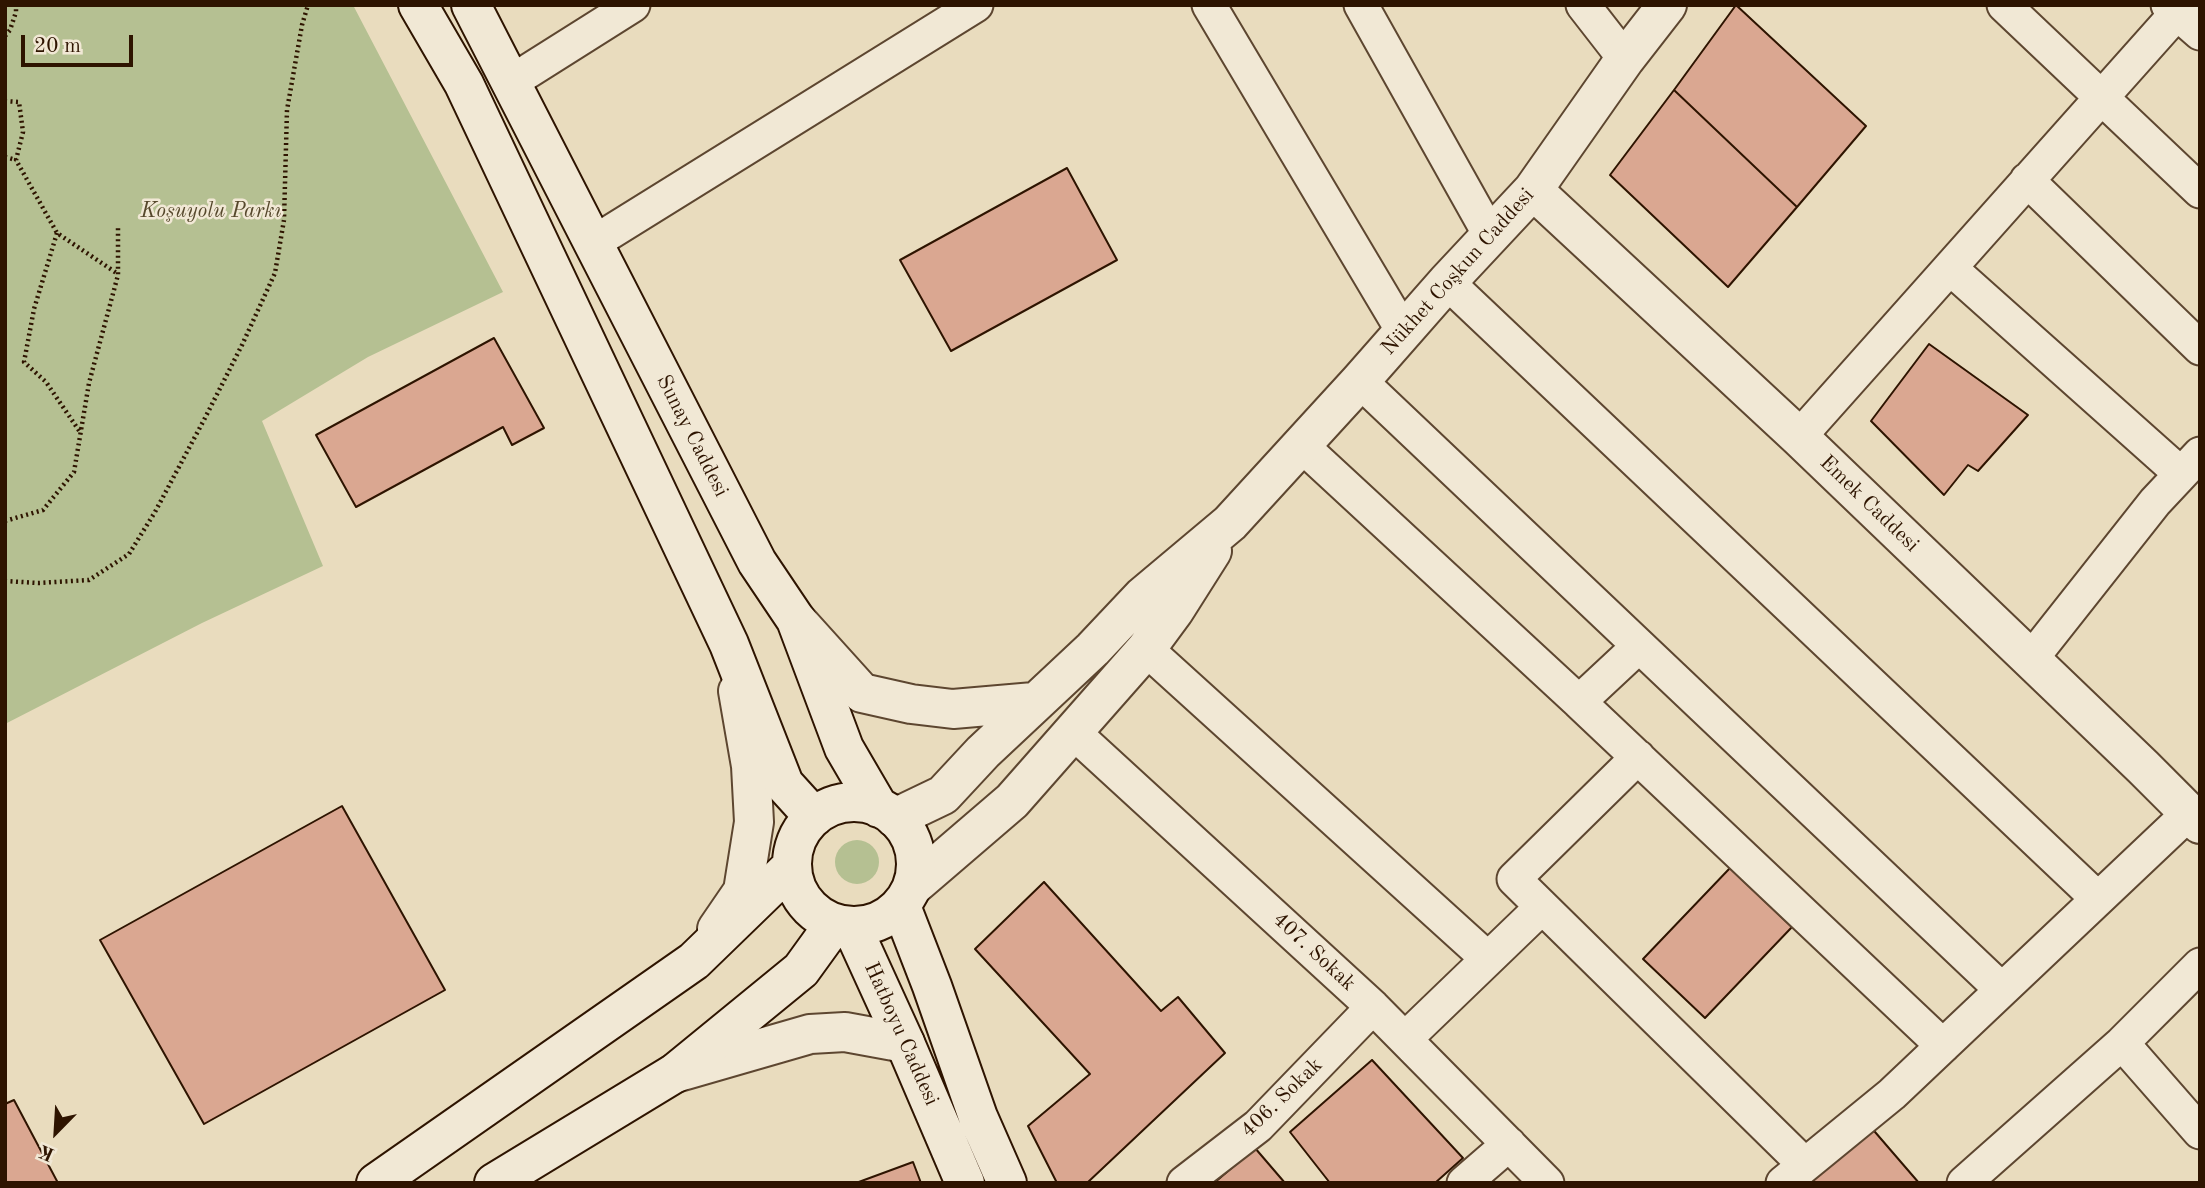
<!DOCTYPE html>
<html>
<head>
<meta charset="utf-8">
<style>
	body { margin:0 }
	#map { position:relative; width:2205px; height:1188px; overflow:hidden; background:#e9dcbe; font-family:"Old Standard TT",serif }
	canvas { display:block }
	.frame { position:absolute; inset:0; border:7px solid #2e1400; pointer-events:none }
	.north { position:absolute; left:21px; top:1097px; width:70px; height:70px; -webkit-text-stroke:5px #f1e8d5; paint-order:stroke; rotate:204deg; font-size:19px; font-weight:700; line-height:28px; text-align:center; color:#2e1400 }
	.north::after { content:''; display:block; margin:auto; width:24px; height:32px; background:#2e1400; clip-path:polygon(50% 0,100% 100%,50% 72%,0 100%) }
	.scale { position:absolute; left:21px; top:35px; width:112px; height:32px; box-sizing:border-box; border:4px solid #2e1400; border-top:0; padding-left:9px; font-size:21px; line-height:24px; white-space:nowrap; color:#2e1400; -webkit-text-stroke:5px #f1e8d5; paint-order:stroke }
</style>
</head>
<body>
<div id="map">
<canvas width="2205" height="1188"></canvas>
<div class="frame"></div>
<div class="north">K</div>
<div class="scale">20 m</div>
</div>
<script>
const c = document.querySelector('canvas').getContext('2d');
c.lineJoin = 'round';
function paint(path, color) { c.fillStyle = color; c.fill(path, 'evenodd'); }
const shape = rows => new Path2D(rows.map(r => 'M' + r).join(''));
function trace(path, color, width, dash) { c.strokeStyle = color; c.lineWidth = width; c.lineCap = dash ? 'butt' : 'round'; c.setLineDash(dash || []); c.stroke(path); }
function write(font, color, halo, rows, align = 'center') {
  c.font = font + ' "Old Standard TT",serif'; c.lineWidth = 5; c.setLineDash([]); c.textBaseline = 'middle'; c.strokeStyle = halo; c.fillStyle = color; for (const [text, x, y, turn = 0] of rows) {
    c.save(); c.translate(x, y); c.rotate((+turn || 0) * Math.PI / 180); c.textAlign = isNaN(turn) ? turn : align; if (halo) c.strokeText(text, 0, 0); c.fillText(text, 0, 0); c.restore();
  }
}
paint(shape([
	[5,5,353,5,503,292,368,357,262,421,323,566,202,623,5,724],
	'835 862a22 22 0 1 1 44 0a22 22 0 1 1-44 0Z'
]), '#b5c092');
const building = shape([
	[1736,5,1866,126,1797,207,1674,90,1736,5],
	[1674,90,1797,207,1728,287,1610,175,1674,90],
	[1067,168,1117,260,951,351,900,260,1067,168],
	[494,338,544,428,512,445,503,427,356,507,316,435,494,338],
	[1929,344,2028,415,1978,471,1968,465,1944,495,1871,421,1929,344],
	[342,806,445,990,204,1124,100,940,342,806],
	[1730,868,1792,927,1705,1018,1643,959,1730,868],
	[1044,882,1161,1011,1178,997,1225,1053,1087,1183,1057,1183,1028,1126,1090,1074,975,949,1044,882],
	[1372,1060,1463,1158,1435,1183,1330,1183,1290,1132,1372,1060],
	[14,1100,58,1183,5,1183,5,1104,14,1100],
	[1869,1125,1919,1183,1800,1183,1869,1125],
	[1255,1148,1285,1183,1214,1183,1255,1148],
	[913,1162,921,1183,856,1183,913,1162]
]);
paint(building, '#daa791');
trace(building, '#2e1400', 2);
const minor = shape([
	[1209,5,1403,331],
	[1361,5,1490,235],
	[1583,5,1625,59],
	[2004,5,2200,191],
	[2168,5,2200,33],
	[511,82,633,5],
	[2027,180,2200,348],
	[593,243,976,5],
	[1950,268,2181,474],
	[1447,282,2098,899],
	[1360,381,2002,990],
	[1799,437,2184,5],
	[1301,445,1579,702],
	[1639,646,1579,702,1943,1046],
	[1146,649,1488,959],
	[2031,659,2155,502,2200,454],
	[1072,731,1373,1007,1547,1183],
	[1638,757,1514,879,1805,1165],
	[1405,1039,1542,907],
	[2122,1043,2200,965],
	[1184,1183,1258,1126,1373,1007],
	[1464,1183,1509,1144],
	[1783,1183,1892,1094,2189,813],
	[1964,1183,2122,1043,2200,1132]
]);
const tertiary = shape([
	[1533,190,1799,437,2143,767,2200,824],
	[797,621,862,693,911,704,953,709,1034,702],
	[895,818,943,795,983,752,1093,649,1143,596,1230,523,1360,381,1447,282,1533,190,1625,59,1667,5],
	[913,886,1012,801,1146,649,1174,611,1212,551],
	[717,929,743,891,754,822,751,766,738,691],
	[675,1073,810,1034,845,1032,905,1043]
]);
const secondary = shape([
	[418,5,464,84,729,644,784,784,814,817],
	[471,5,757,562,796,620,844,748,879,808],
	'792 864a62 62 0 1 1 124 0a62 62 0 1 1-124 0Z',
	[901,906,932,986,978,1117,1007,1183],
	[852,927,905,1043,965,1183],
	[376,1183,694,961,792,866],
	[494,1183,675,1073,801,970,835,923]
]);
trace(minor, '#5d4630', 37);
trace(tertiary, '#5d4630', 42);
trace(secondary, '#2e1400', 42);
trace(shape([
	[5,36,10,30,16,12,16,5],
	[5,101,19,102,23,132,16,160,57,233,118,274],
	[5,157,16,160],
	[57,233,34,309,24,362,46,382,80,432],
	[5,521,43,510,74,472,89,383,118,275,118,228],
	[5,581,38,583,89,580,129,554,155,512,205,418,242,345,275,273,284,220,287,110,302,25,308,5]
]), '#2e1400', 4.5, [2, 3.5]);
trace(minor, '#f1e8d5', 33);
trace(tertiary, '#f1e8d5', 38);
trace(secondary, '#f1e8d5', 38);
write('italic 21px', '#56482c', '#f1e8d5', [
	["Koşuyolu Parkı",211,211]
]);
write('21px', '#2e1400', '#f1e8d5', [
	["Nükhet Coşkun Caddesi",1458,272,-48],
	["Sunay Caddesi",692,436,63],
	["Emek Caddesi",1869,504,44],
	["407. Sokak",1314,952,43],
	["Hatboyu Caddesi",901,1034,66],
	["406. Sokak",1282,1098,-44]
]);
</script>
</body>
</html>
